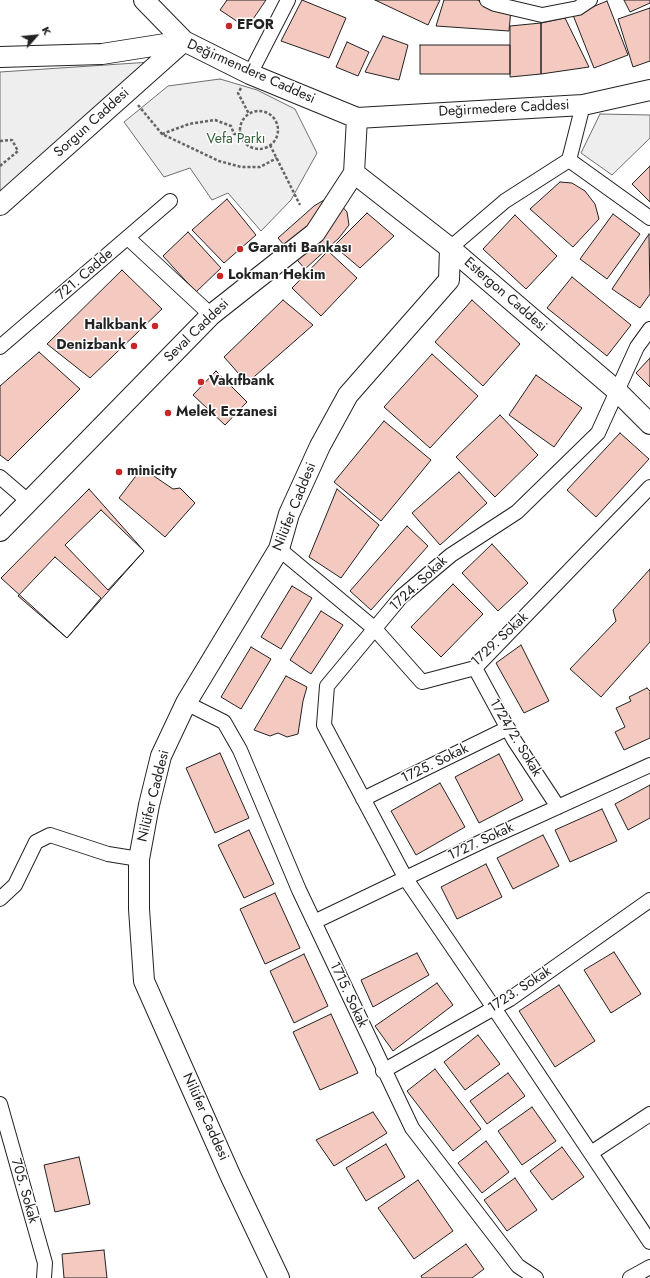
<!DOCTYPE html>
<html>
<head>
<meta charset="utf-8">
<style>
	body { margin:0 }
	#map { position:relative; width:650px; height:1278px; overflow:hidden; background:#fff; font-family:Jost,sans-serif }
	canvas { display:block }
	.north { position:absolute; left:16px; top:16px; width:40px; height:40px; -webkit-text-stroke:3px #fff; paint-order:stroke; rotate:63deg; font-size:11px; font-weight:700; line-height:16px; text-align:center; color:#222 }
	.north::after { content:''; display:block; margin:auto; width:14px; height:18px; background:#222; clip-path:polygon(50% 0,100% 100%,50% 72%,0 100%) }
</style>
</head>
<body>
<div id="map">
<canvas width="650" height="1278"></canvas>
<div class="north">K</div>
</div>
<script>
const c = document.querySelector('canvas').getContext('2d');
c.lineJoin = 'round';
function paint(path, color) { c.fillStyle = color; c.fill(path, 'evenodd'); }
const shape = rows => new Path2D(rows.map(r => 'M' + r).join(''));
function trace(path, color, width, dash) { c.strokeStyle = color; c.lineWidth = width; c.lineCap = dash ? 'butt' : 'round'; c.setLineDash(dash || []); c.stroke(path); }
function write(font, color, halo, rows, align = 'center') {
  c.font = font + ' Jost,sans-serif'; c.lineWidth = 3; c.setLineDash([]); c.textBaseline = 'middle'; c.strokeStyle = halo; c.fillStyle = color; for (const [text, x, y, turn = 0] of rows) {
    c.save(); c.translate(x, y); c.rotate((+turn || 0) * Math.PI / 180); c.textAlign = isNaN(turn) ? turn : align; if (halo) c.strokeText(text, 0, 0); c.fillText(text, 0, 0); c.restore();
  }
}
const green = shape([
	[151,62,0,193,0,72,151,62],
	[220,79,257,90,295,109,317,153,291,200,261,231,228,193,212,200,190,168,164,177,124,122,168,86,220,79],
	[600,114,650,115,650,138,612,175,581,153,600,114]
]);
paint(green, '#eee');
trace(green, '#6f6f6f', 1);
const building = shape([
	[227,0,266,0,247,28,220,10,227,0],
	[302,0,346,18,329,58,281,41,302,0],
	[375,0,440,0,428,25,375,0],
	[444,0,477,0,494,7,511,9,509,31,436,26,444,0],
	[624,0,650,0,650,3,630,12,624,0],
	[607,1,628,55,594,68,573,15,607,1],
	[650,8,650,61,633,67,618,19,650,8],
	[565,18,589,67,541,74,541,23,565,18],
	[541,23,541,74,510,77,510,26,541,23],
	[383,36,408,45,399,80,365,72,383,36],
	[347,42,369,52,358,76,336,67,347,42],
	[420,45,510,45,510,74,420,74,420,45],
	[650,166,650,202,632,184,650,166],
	[560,182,572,183,585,191,595,204,599,219,573,247,530,209,560,182],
	[227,199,256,235,224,263,192,230,227,199],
	[331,199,340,204,347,212,349,225,339,238,305,269,278,238,314,206,324,200,331,199],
	[367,213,394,236,360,268,334,246,367,213],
	[613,214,640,234,607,279,580,259,613,214],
	[515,215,557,256,526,289,483,249,515,215],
	[188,232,221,268,196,292,163,256,188,232],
	[649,234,650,294,640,308,612,289,649,234],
	[328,251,357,278,321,316,292,288,328,251],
	[122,270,162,309,90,378,47,344,122,270],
	[572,277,631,325,607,356,547,308,572,277],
	[283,300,313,325,247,383,224,357,283,300],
	[472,300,520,344,483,386,435,342,472,300],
	[39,352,80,389,8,461,0,455,0,386,39,352],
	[432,354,478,396,430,448,384,407,432,354],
	[650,358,650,387,636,373,650,358],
	[216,371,247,402,225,425,193,395,216,371],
	[536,375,582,408,554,447,509,415,536,375],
	[500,415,538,455,495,497,456,457,500,415],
	[384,421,431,460,381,521,334,482,384,421],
	[620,433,649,459,596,517,567,490,620,433],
	[142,468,173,489,180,488,195,503,165,537,119,498,142,468],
	[459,472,487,503,440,545,412,513,459,472],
	[89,489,144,551,67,638,1,578,89,489],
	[337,489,379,525,341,578,309,557,337,489],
	[101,510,144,551,108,590,65,545,101,510],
	[407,526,428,546,371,610,350,591,407,526],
	[492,544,528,583,498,611,462,573,492,544],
	[55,557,101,598,67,638,18,596,55,557],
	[650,569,650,642,601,697,570,669,616,621,613,610,650,569],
	[453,584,483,614,441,657,411,627,453,584],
	[292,586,312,598,281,649,261,637,292,586],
	[321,611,343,625,311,674,290,660,321,611],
	[521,645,549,701,524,713,496,663,521,645],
	[251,647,271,659,241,709,221,697,251,647],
	[286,676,307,687,303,701,298,734,287,737,278,733,270,736,254,730,286,676],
	[647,688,650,691,650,738,624,750,615,732,625,727,616,708,631,701,629,697,647,688],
	[220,753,249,818,215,833,186,768,220,753],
	[499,754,523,800,479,823,455,777,499,754],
	[440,783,465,827,416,855,391,811,440,783],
	[650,785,650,818,628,830,615,804,650,785],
	[602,809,617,841,570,862,555,830,602,809],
	[249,830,274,884,244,898,218,845,249,830],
	[543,835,559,866,513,889,497,858,543,835],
	[486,864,502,897,457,919,441,887,486,864],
	[275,893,300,948,265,964,240,909,275,893],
	[614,952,641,994,611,1013,584,970,614,952],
	[417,953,429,975,373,1007,361,980,417,953],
	[304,954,328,1006,294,1023,270,971,304,954],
	[437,983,453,1005,393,1051,375,1026,437,983],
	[559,985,595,1041,555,1067,519,1011,559,985],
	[331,1014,358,1073,320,1090,293,1032,331,1014],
	[478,1035,500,1064,465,1090,444,1062,478,1035],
	[435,1069,481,1129,453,1151,407,1091,435,1069],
	[508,1073,525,1096,487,1124,470,1101,508,1073],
	[532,1107,556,1141,522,1165,498,1131,532,1107],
	[373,1112,387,1133,334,1166,316,1140,373,1112],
	[486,1141,509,1172,482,1193,458,1163,486,1141],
	[386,1144,405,1177,366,1201,346,1168,386,1144],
	[562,1147,584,1177,552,1200,530,1171,562,1147],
	[79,1157,90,1204,55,1212,44,1165,79,1157],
	[515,1178,537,1210,507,1231,484,1200,515,1178],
	[418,1180,453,1231,414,1259,378,1208,418,1180],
	[466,1244,484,1269,472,1278,422,1278,421,1276,466,1244],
	[104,1250,107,1278,64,1278,62,1254,104,1250]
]);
paint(building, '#f3c9c0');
trace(building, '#222', 1);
const street = shape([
	[487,0,495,4,542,15,578,8,590,0],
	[250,74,288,0],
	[569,160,650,218],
	[128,238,211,315],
	[450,248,505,201,569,160,583,105],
	[650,329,637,347,598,433,517,512,451,555,401,597,327,686,324,725,406,879,494,1008,650,1242],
	[0,347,170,201],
	[0,477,28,501],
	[279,549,375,629,422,682,475,668,650,487],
	[475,668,514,740,558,807],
	[186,703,224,722,240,750,299,890,412,1128,518,1266,536,1278],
	[363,799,508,728],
	[0,899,15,885,36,842,50,835,108,854,139,859],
	[314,922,483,841,650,765],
	[383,1071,510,999,650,900],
	[0,1104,45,1263,44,1278],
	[591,1153,650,1114],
	[630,1278,650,1267]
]);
const secondary = shape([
	[144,0,184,41],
	[0,57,102,54,184,41,250,74,357,118,583,105,650,90],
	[354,173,450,248,617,391,650,424],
	[0,205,184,41],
	[0,531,211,315,315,233,354,173,357,118],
	[279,1278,231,1177,144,981,139,909,139,859,149,805,161,756,186,703,279,549,289,514,320,446,348,395,449,280,450,248]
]);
trace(street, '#222', 16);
trace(secondary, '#222', 22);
trace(shape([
	[241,88,238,93,249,114],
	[138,105,162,134,219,161,241,167,260,167,277,158],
	'240 130a19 19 0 1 1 38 0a19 19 0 1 1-38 0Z',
	[162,134,189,124,215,120,231,126,234,134,241,134],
	[0,141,12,140,18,151,0,166],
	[270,145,300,205]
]), '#646464', 2.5, [3, 2]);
trace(street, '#fff', 14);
trace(secondary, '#fff', 20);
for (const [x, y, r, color] of [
	[229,26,4,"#c62828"],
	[240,249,4,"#c62828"],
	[220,276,4,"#c62828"],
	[155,326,4,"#c62828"],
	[134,346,4,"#c62828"],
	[201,382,4,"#c62828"],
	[168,413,4,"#c62828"],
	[119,472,4,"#c62828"]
]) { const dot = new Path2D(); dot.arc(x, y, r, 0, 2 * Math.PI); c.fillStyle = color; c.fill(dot); trace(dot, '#fff', 1.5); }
write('bold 14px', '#222', '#fff', [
	["EFOR",237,26],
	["Garanti Bankası",248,249],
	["Lokman Hekim",228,276],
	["Halkbank",147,326,"right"],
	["Denizbank",126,346,"right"],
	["Vakıfbank",209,382],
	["Melek Eczanesi",176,413],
	["minicity",127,472]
], 'left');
write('14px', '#222', '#fff', [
	["Değirmendere Caddesi",251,72,24],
	["Değirmedere Caddesi",504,109,-3],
	["Sorgun Caddesi",92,123,-42],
	["721. Cadde",85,275,-41],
	["Estergon Caddesi",505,295,41],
	["Seval Caddesi",197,331,-44],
	["Nilüfer Caddesi",295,507,-68],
	["1724. Sokak",419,584,-43],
	["1729. Sokak",500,640,-43],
	["1724/2. Sokak",515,738,59],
	["1725. Sokak",435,764,-26],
	["Nilüfer Caddesi",154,796,-76],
	["1727. Sokak",481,842,-25],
	["1723. Sokak",520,990,-33],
	["1715. Sokak",348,995,65],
	["Nilüfer Caddesi",205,1117,66],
	["705. Sokak",24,1191,74]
]);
write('14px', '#2f5e38', '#fff', [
	["Vefa Parkı",236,140]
]);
</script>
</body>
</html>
